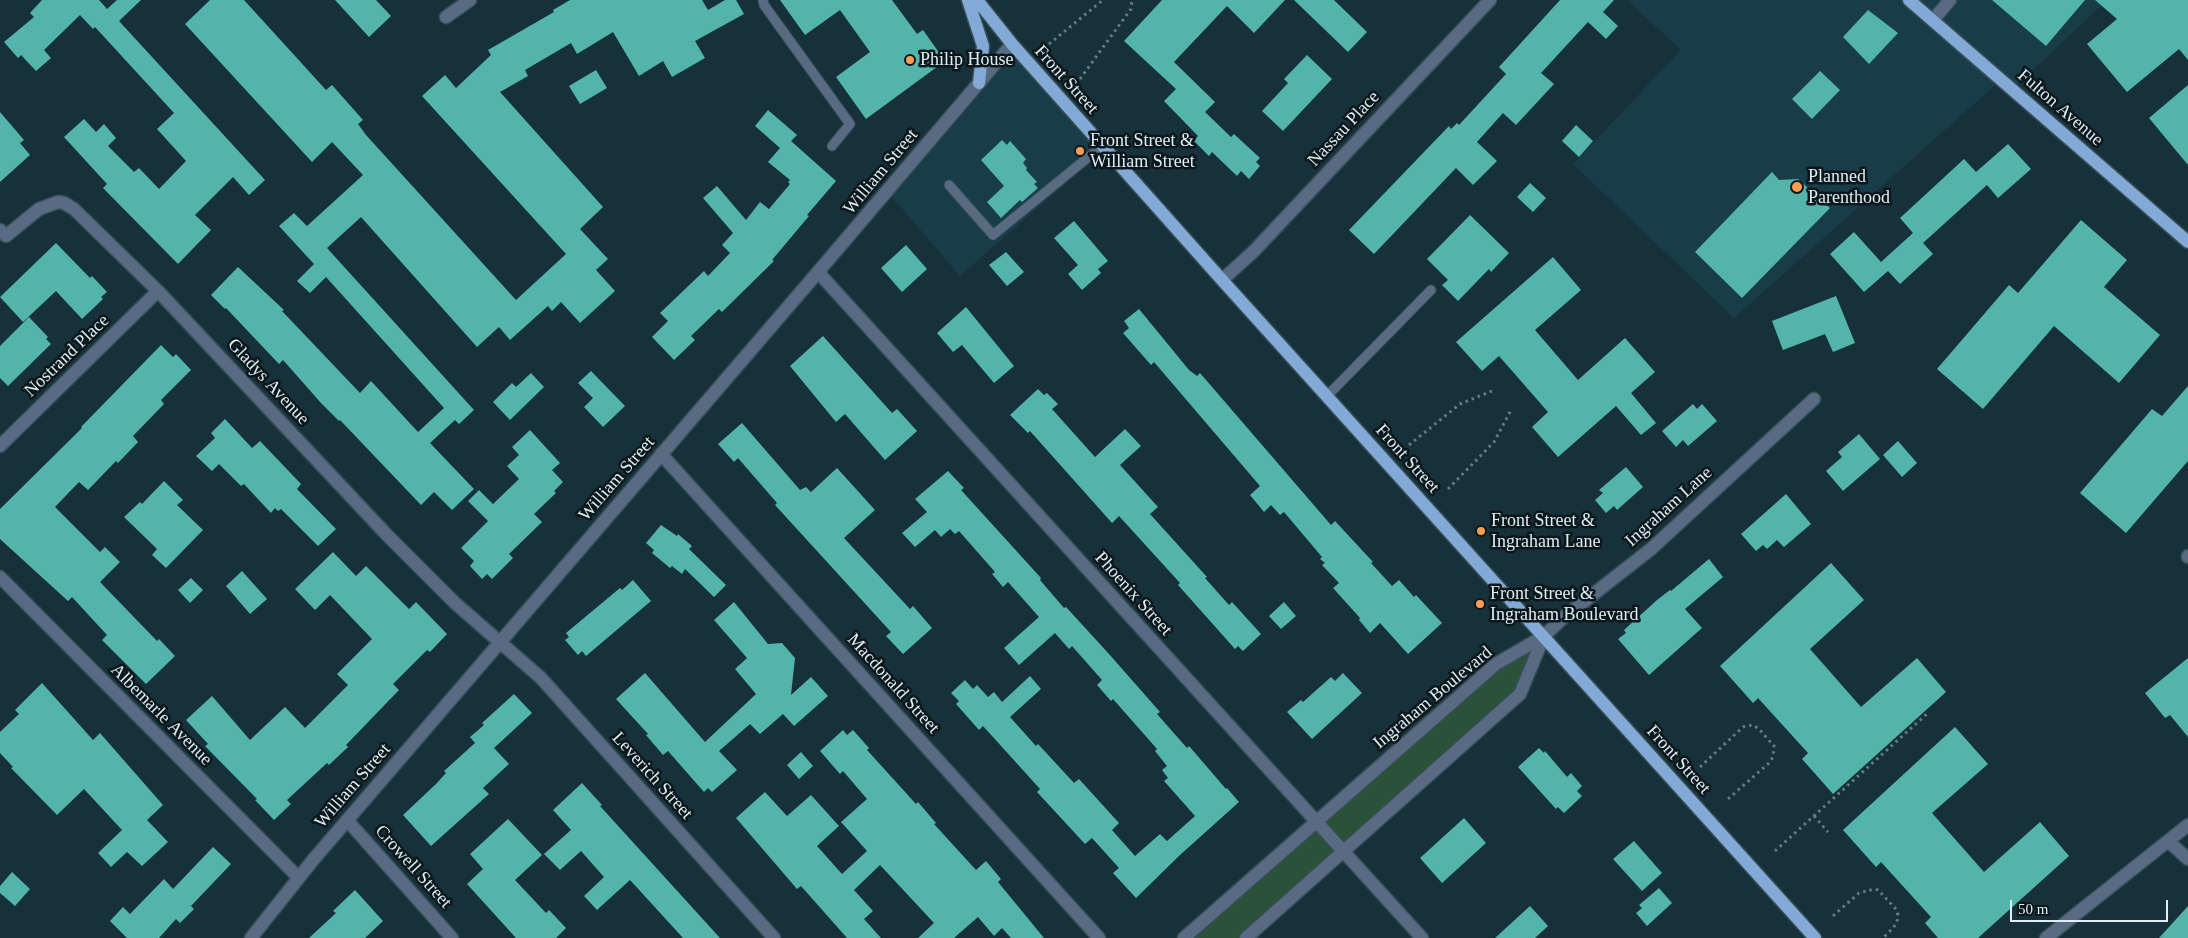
<!DOCTYPE html>
<html>
<head>
<meta charset="utf-8">
<style>
	body { margin:0 }
	#map { position:relative; width:2188px; height:938px; overflow:hidden; background:#17313a; font-family:Georgia,serif }
	canvas { display:block }
	.scale { position:absolute; left:2010px; top:900px; width:158px; height:22px; box-sizing:border-box; border:2px solid #dfeef4; border-top:0; padding-left:6px; font-size:15px; line-height:18px; white-space:nowrap; color:#dfeef4; -webkit-text-stroke:4px #0c171b; paint-order:stroke }
</style>
</head>
<body>
<div id="map">
<canvas width="2188" height="938"></canvas>
<div class="scale">50 m</div>
</div>
<script>
const c = document.querySelector('canvas').getContext('2d');
c.lineJoin = 'round';
function paint(path, color) { c.fillStyle = color; c.fill(path, 'evenodd'); }
const shape = rows => new Path2D(rows.map(r => 'M' + r).join(''));
function trace(path, color, width, dash) { c.strokeStyle = color; c.lineWidth = width; c.lineCap = dash ? 'butt' : 'round'; c.setLineDash(dash || []); c.stroke(path); }
function write(font, color, halo, rows, align = 'center') {
  c.font = font + ' Georgia,serif'; c.lineWidth = 5; c.setLineDash([]); c.textBaseline = 'middle'; c.strokeStyle = halo; c.fillStyle = color; for (const [text, x, y, turn = 0] of rows) {
    c.save(); c.translate(x, y); c.rotate((+turn || 0) * Math.PI / 180); c.textAlign = isNaN(turn) ? turn : align; if (halo) c.strokeText(text, 0, 0); c.fillText(text, 0, 0); c.restore();
  }
}
paint(shape([
	[1627,0,2107,0,2012,90,2001,80,1734,318,1573,164,1681,50],
	[1012,44,1105,149,960,276,887,191]
]), '#183d48');
paint(shape([
	[1544,636,1520,694,1246,938,1184,938,1496,664]
]), '#295238');
paint(shape([
	[42,0,99,0,107,9,117,0,141,0,119,21,265,180,249,195,233,177,195,215,211,230,178,264,103,188,107,184,64,137,84,119,96,132,104,124,116,138,108,146,134,172,139,168,159,189,186,161,157,129,174,113,95,27,93,29,80,15,44,50,51,58,36,71,21,55,18,58,4,42,34,17,30,13],
	[210,0,244,0,326,90,332,85,363,120,358,124,366,135,516,300,566,254,422,96,445,75,456,88,491,55,488,50,554,12,553,10,570,0,702,0,708,10,725,0,736,0,744,14,695,41,705,58,672,77,663,61,639,76,613,32,577,54,571,43,525,70,528,76,500,92,603,207,580,229,608,259,596,270,615,291,580,323,561,302,552,311,548,306,510,340,499,327,477,347,361,217,327,248,474,410,459,424,455,420,430,443,474,489,452,510,434,492,421,505,340,420,339,421,321,403,283,360,279,364,226,308,225,309,211,295,238,267,284,310,282,311,360,393,371,381,418,432,444,408,326,277,310,293,297,281,314,264,279,226,294,213,307,226,363,175,332,142,312,162,185,24],
	[335,0,376,0,391,16,369,37],
	[780,0,892,0,917,34,923,30,945,61,866,119,836,77,870,52,840,10,805,35],
	[1162,0,1285,0,1254,33,1227,6,1174,62,1215,102,1205,112,1231,137,1234,134,1260,158,1256,162,1260,166,1249,179,1241,171,1237,176,1212,152,1209,156,1194,141,1198,136,1164,101,1176,89,1124,41],
	[1294,0,1334,0,1367,32,1348,52],
	[1560,0,1614,0,1603,12,1618,26,1606,39,1588,22,1541,73,1554,84,1516,125,1503,113,1477,142,1497,161,1473,185,1456,168,1374,254,1349,230,1449,126,1451,129,1457,123,1459,125,1506,74,1499,67],
	[1992,0,2085,0,2046,46],
	[2095,0,2188,0,2188,60,2179,49,2127,92,2087,44,2117,19],
	[1868,10,1898,33,1869,64,1843,37],
	[1307,55,1332,79,1283,131,1262,111,1288,83,1284,79],
	[596,70,607,88,580,104,569,86],
	[1820,71,1840,90,1812,119,1792,99],
	[2188,85,2188,165,2149,118],
	[768,110,797,135,791,141,836,181,807,215,809,216,772,260,774,261,722,312,719,309,691,336,695,340,674,360,652,337,668,321,660,313,704,271,708,276,730,253,722,245,733,233,703,198,717,186,746,220,760,202,769,209,790,184,788,182,790,180,768,162,780,148,755,126],
	[0,112,24,140,20,143,30,155,0,182],
	[1576,125,1593,141,1579,157,1562,141],
	[1002,140,1007,145,1010,141,1026,159,1023,163,1027,168,1026,170,1037,182,1034,184,1038,188,1022,202,1020,200,1001,218,987,202,1004,186,981,160],
	[2008,144,2031,169,1998,198,1987,185,1923,243,1933,254,1900,284,1888,271,1864,292,1830,254,1854,232,1881,262,1913,233,1900,218,1964,159,1976,172],
	[1772,172,1779,180,1798,179,1830,208,1742,298,1695,252],
	[1530,183,1546,198,1533,212,1517,197],
	[1470,215,1509,253,1491,272,1489,269,1458,301,1442,285,1448,280,1427,259],
	[2081,220,2127,260,2104,287,2160,335,2119,383,2054,326,1983,409,1937,369,2009,285,2018,293],
	[1074,221,1108,261,1098,269,1101,273,1082,290,1068,274,1078,265,1054,238],
	[56,243,90,278,92,276,107,292,101,297,103,299,82,319,56,291,23,322,0,297],
	[906,245,927,269,902,292,881,268],
	[1006,252,1024,272,1007,286,989,265],
	[1553,257,1581,290,1535,330,1578,380,1625,338,1655,372,1631,393,1656,423,1641,435,1616,406,1558,457,1532,427,1548,412,1499,356,1482,371,1456,342],
	[1836,296,1855,343,1833,352,1825,334,1783,350,1772,321],
	[966,307,1014,366,994,383,962,345,953,352,937,333],
	[1139,309,1189,370,1197,376,1200,373,1331,525,1335,521,1373,562,1371,563,1392,586,1399,580,1414,597,1416,595,1442,623,1408,654,1380,623,1370,633,1359,620,1360,618,1333,588,1339,583,1322,565,1325,563,1320,559,1322,557,1284,512,1280,515,1271,505,1264,512,1250,495,1260,486,1154,362,1151,365,1123,333,1129,328,1124,321],
	[29,317,48,337,46,339,51,344,8,386,0,378,0,346],
	[823,336,892,413,897,409,917,431,885,460,845,414,836,422,790,366],
	[161,345,173,357,176,354,191,370,161,400,164,404,133,436,138,442,118,463,116,461,88,490,79,482,55,507,100,552,105,547,120,562,100,582,157,641,159,639,175,656,146,684,102,640,107,635,72,597,68,601,0,539,0,509,82,428,81,427],
	[591,371,625,406,603,427,584,407,593,398,578,383],
	[531,373,544,387,510,420,493,402,512,383,516,387],
	[2188,386,2188,461,2126,533,2080,493,2152,409,2162,416],
	[1038,389,1044,395,1047,393,1058,404,1052,409,1095,457,1125,429,1141,446,1120,465,1158,507,1150,514,1207,577,1205,578,1229,605,1232,602,1261,634,1243,651,1238,646,1235,649,1178,585,1180,583,1119,516,1112,523,1030,431,1028,433,1010,415],
	[1693,404,1697,409,1702,404,1717,421,1688,446,1683,440,1676,447,1662,431],
	[225,419,252,448,260,441,301,484,297,489,336,529,318,546,281,509,278,511,275,508,271,513,244,484,241,486,219,464,212,471,196,456,215,438,211,433],
	[742,423,800,490,806,487,811,492,837,468,875,510,844,538,910,609,913,606,932,628,903,654,886,636,891,632,775,505,777,503,738,458,734,462,718,444],
	[530,430,560,463,552,470,563,482,554,491,556,493,534,514,542,522,509,554,513,558,492,579,487,574,482,579,470,566,474,561,461,548,488,521,468,501,479,490,493,504,519,479,507,466,519,455,512,447],
	[1859,434,1880,459,1843,491,1826,471,1842,457,1838,452],
	[1898,441,1917,463,1902,477,1883,455],
	[1626,467,1643,487,1617,510,1614,506,1606,513,1595,500,1603,493,1599,490],
	[948,471,964,488,961,490,1041,578,1040,580,1064,608,1066,607,1109,654,1160,712,1157,714,1187,748,1189,746,1226,789,1227,788,1239,802,1180,855,1136,898,1113,873,1119,868,1092,838,1085,844,1037,792,1040,789,983,726,979,730,956,704,959,701,951,693,965,680,973,689,977,685,988,697,994,692,1002,702,1030,676,1041,689,1010,717,1036,746,1038,744,1074,783,1079,779,1119,823,1112,830,1135,856,1160,834,1167,841,1195,816,1164,781,1168,778,1162,770,1167,766,1155,751,1157,749,1113,699,1111,701,1097,685,1102,680,1072,646,1069,649,1055,633,1019,665,1004,648,1039,617,1008,582,1003,587,992,574,995,572,959,531,955,534,950,529,941,537,935,530,915,547,902,533,927,512,915,499],
	[164,481,183,500,177,505,203,530,166,568,152,555,157,549,124,517,140,502,142,504],
	[1786,494,1811,524,1784,547,1777,540,1767,549,1763,545,1756,551,1741,534],
	[661,525,677,536,678,534,692,546,689,549,726,585,714,597,685,569,682,574,672,566,670,568,652,553,654,550,646,543],
	[333,552,356,576,366,566,409,609,416,602,447,634,430,652,427,650,393,684,399,690,346,745,348,747,329,765,327,763,287,800,291,804,274,820,255,800,257,799,205,746,208,744,186,720,212,696,250,740,285,707,305,728,348,685,337,674,372,639,330,595,315,610,295,589],
	[1709,559,1723,577,1685,609,1702,628,1649,675,1618,639,1626,633,1624,630,1657,600,1670,590,1671,591],
	[1831,563,1864,600,1810,649,1861,707,1917,658,1946,692,1833,794,1802,759,1808,753,1758,698,1753,703,1720,666],
	[242,571,267,599,250,614,226,586],
	[191,578,203,590,190,603,178,590],
	[633,580,651,601,586,656,582,651,578,655,565,640,569,637,566,633,620,588,622,590],
	[734,602,768,644,782,643,795,658,791,695,811,677,828,696,794,726,783,714,760,734,750,724,719,751,737,770,712,792,708,788,704,792,668,751,663,755,646,735,648,734,616,699,645,673,705,742,756,694,735,669,747,658,714,620],
	[1284,602,1296,616,1281,629,1269,616],
	[2188,658,2188,737,2170,715,2165,718,2145,693],
	[1343,673,1362,693,1312,739,1287,712,1301,700,1303,702,1331,677,1335,681],
	[42,683,93,740,100,733,163,805,147,820,168,842,142,866,127,852,111,867,98,853,122,830,84,789,57,815,11,768,13,767,0,753,0,732,19,714,15,710],
	[514,694,532,713,494,748,509,764,483,788,489,794,431,846,403,815,436,784,446,773,444,771,475,743,470,737,484,725,482,723],
	[1955,727,1988,764,1932,813,1984,872,2040,822,2069,856,1978,938,1938,938,1925,923,1931,917,1881,862,1876,867,1843,830],
	[843,730,847,735,853,730,869,748,867,750,916,804,918,802,936,823,934,824,976,870,986,861,1001,879,998,882,1044,938,1011,938,1002,928,994,936,978,917,954,938,918,938,934,923,880,865,854,890,873,911,864,919,881,938,847,938,801,886,797,889,736,818,765,792,787,816,811,795,839,826,817,846,842,874,867,851,841,822,867,799,843,771,840,774,820,751],
	[1539,748,1544,753,1545,751,1567,777,1571,773,1582,786,1577,791,1582,796,1564,813,1558,807,1556,809,1518,767],
	[801,752,813,766,799,779,787,765],
	[582,783,602,805,600,806,720,938,683,938,630,880,597,910,584,896,604,877,581,851,560,870,544,854,571,830,553,810],
	[1464,818,1486,843,1442,883,1420,858],
	[508,819,542,855,515,880,546,913,549,910,566,928,556,938,516,938,467,884,483,869,470,854],
	[1634,841,1662,873,1642,891,1613,859],
	[213,847,231,864,191,906,194,909,180,923,176,919,159,938,127,938,110,921,123,907,130,914,164,879,173,889],
	[12,872,30,889,15,906,0,893,0,886],
	[1659,888,1672,903,1647,926,1636,913,1642,908,1639,905],
	[355,890,383,921,365,938,309,938,336,913,333,911],
	[1530,906,1548,926,1535,938,1495,938],
	[2188,906,2188,938,2159,938]
]), '#53b4ac');
const service = shape([
	[763,0,764,5,850,124,832,146],
	[949,185,993,235,1102,146],
	[1327,396,1431,290]
]);
const minor = shape([
	[446,17,470,0],
	[1933,20,1950,0],
	[0,230,6,236,39,209,58,202,64,203,74,209,158,291,387,535,455,603,541,678,774,938],
	[818,272,1422,938],
	[1222,280,1253,252,1490,0],
	[0,446,158,291],
	[661,454,1099,938],
	[2188,556,2188,557],
	[0,577,298,877],
	[347,820,452,938],
	[2168,841,2188,859],
	[1184,938,1496,664,1544,636,1563,618,1651,549,1814,399],
	[1246,938,1520,694,1544,636],
	[2046,938,2188,825]
]);
const tertiary = shape([
	[251,938,313,860,818,272,1012,44]
]);
const primary = shape([
	[968,0,983,46,979,83],
	[977,0,1012,44,1222,280,1815,938],
	[1909,0,2188,242]
]);
trace(service, '#374f58', 11);
trace(minor, '#374f58', 15);
trace(tertiary, '#374f58', 15);
trace(primary, '#374f58', 15);
trace(shape([
	[1049,44,1103,0],
	[1080,79,1131,9,1132,0],
	[1409,445,1460,404,1494,390],
	[1448,489,1494,442,1511,410],
	[1700,767,1743,727,1752,725,1758,728,1774,746,1773,757,1769,763,1728,799],
	[1814,816,1828,832],
	[1775,851,1929,712],
	[1833,916,1859,893,1874,889,1878,890,1896,909,1898,915,1897,922,1893,928,1883,938]
]), '#667c84', 3, [2.5, 4]);
trace(service, '#596b82', 9);
trace(minor, '#596b82', 12);
trace(tertiary, '#596b82', 12);
trace(primary, '#83a9d6', 12);
for (const [x, y, r, color] of [
	[910,60,5,"#fc9d54"],
	[1080,151,5,"#fc9d54"],
	[1797,187,6,"#fc9d54"],
	[1481,531,5,"#fc9d54"],
	[1480,604,5,"#fc9d54"]
]) { const dot = new Path2D(); dot.arc(x, y, r, 0, 2 * Math.PI); c.fillStyle = color; c.fill(dot); trace(dot, '#0c171b', 2); }
write('18px', '#dfeef4', '#0c171b', [
	["Philip House",920,60],
	["Front Street &",1090,141],
	["William Street",1090,162],
	["Planned",1808,177],
	["Parenthood",1808,198],
	["Front Street &",1491,521],
	["Ingraham Lane",1491,542],
	["Front Street &",1490,594],
	["Ingraham Boulevard",1490,615]
], 'left');
write('18px', '#dfeef4', '#0c171b', [
	["Front Street",1066,80,48],
	["Fulton Avenue",2060,108,41],
	["Nassau Place",1344,129,-47],
	["William Street",881,172,-50],
	["Nostrand Place",67,356,-44],
	["Gladys Avenue",268,382,47],
	["Front Street",1407,459,48],
	["William Street",617,479,-49],
	["Ingraham Lane",1669,507,-42],
	["Phoenix Street",1133,594,48],
	["Macdonald Street",893,684,48],
	["Ingraham Boulevard",1433,698,-40],
	["Albemarle Avenue",161,715,45],
	["Front Street",1678,760,48],
	["Leverich Street",652,776,48],
	["William Street",353,786,-49],
	["Crowell Street",413,867,48]
]);
</script>
</body>
</html>
